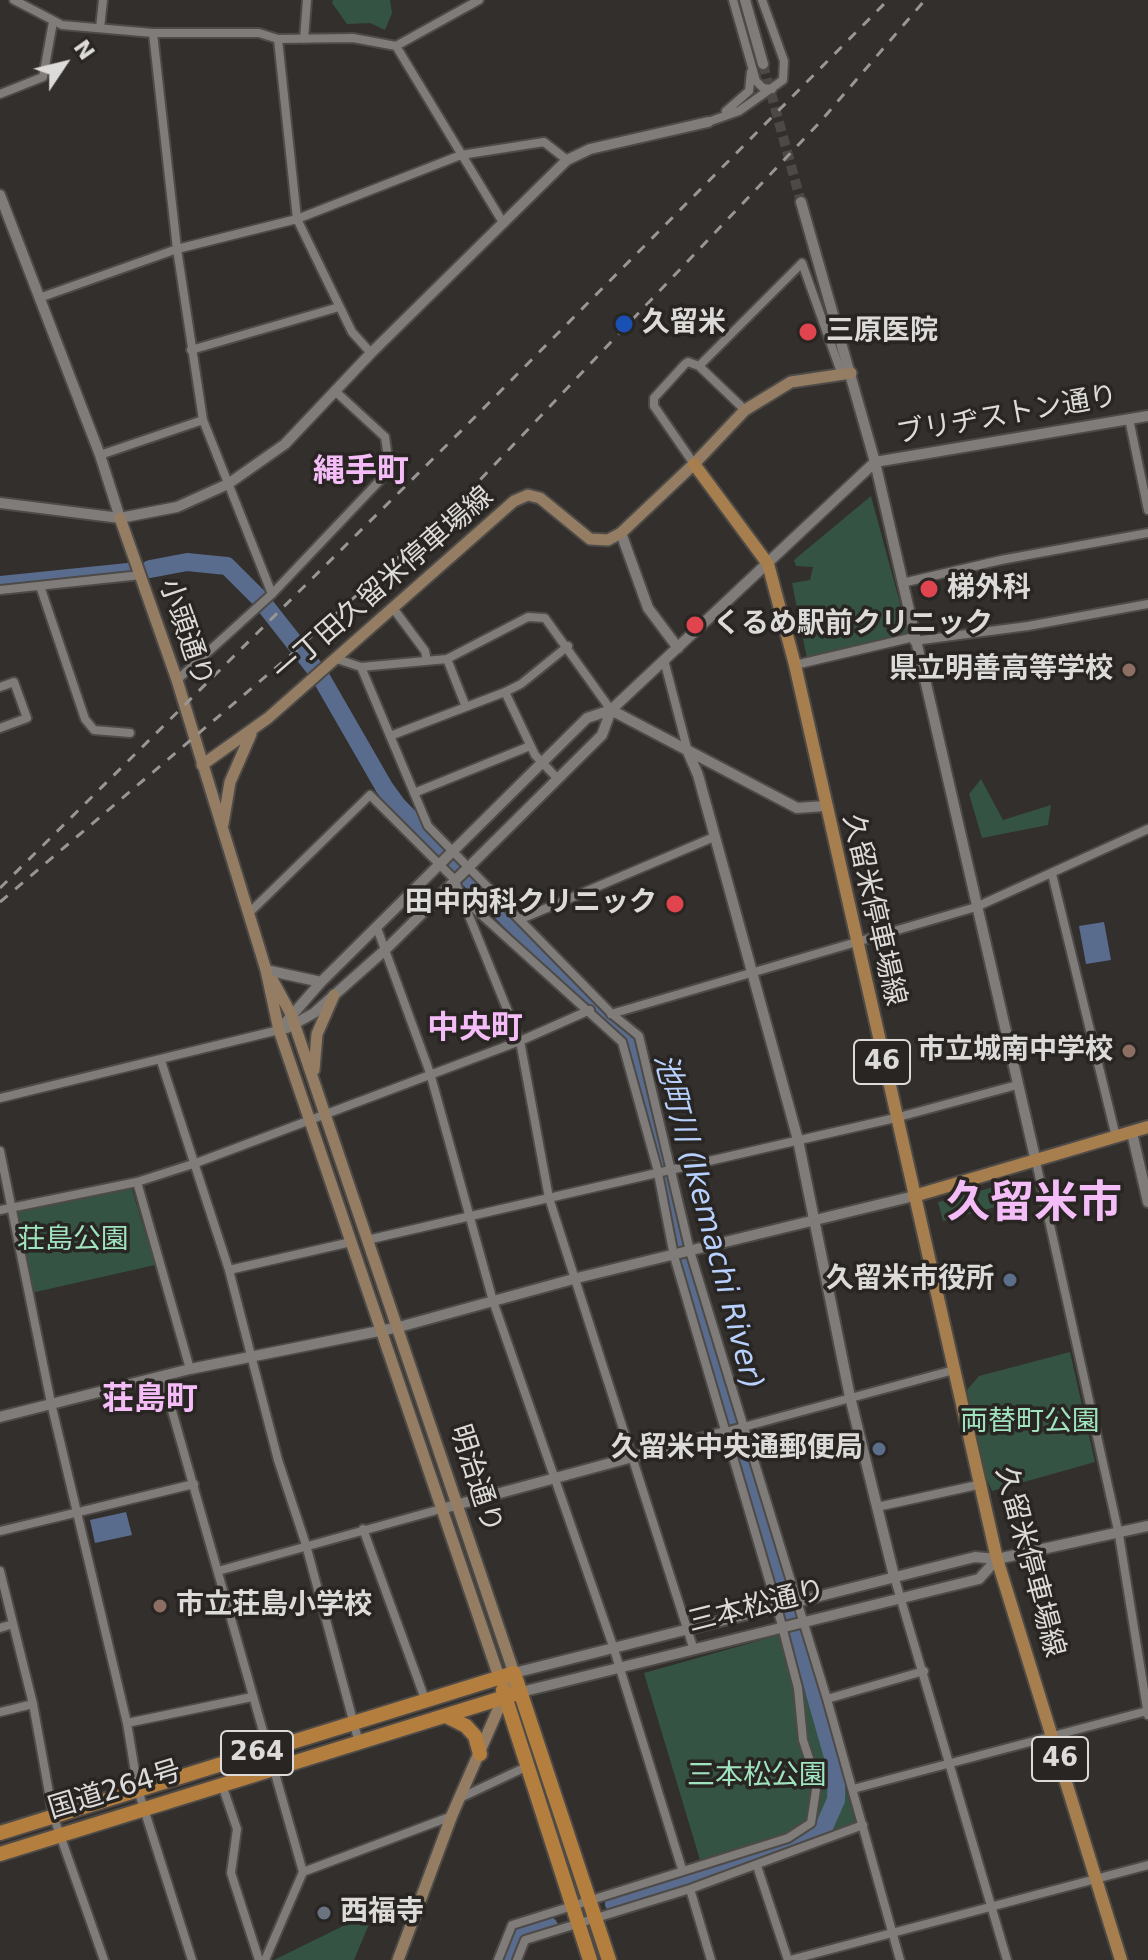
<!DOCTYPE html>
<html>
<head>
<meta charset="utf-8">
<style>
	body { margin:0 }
	#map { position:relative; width:1148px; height:1960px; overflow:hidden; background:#322f2c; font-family:"DejaVu Sans",sans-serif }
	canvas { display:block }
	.north { position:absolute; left:24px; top:24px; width:80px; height:80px; -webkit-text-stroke:6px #282522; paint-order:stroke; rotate:55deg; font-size:22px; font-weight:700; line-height:32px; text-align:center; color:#dddbd9 }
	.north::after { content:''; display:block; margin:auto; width:28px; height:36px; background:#dddbd9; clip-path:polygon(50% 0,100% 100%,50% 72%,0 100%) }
</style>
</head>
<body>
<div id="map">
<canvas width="1148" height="1960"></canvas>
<div class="north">N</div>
</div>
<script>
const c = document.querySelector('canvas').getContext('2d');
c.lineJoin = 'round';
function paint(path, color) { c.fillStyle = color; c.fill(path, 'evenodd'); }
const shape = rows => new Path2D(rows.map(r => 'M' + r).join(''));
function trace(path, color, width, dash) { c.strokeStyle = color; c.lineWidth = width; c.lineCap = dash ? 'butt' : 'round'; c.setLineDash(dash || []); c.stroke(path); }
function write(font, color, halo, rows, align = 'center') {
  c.font = font + ' "DejaVu Sans","Noto Sans JP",sans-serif'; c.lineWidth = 7; c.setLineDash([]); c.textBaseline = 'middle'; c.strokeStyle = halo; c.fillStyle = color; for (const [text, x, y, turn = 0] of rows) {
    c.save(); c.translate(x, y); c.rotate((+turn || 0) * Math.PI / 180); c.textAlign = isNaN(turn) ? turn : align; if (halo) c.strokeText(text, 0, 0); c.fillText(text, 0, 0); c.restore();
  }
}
paint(shape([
	[333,0,390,0,392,13,385,30,370,23,347,24,332,3],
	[871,496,908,633,807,659,792,583,810,580,813,567,796,566,794,560],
	[981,779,1003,820,1051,805,1048,825,982,838,969,794],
	[131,1186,155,1265,31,1293,15,1210],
	[994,1187,999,1206,943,1221,938,1202],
	[1070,1352,1095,1462,992,1491,985,1475,967,1390,979,1376],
	[779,1635,783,1638,847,1793,856,1824,706,1880,644,1673],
	[359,1895,361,1912,372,1917,354,1960,274,1960,349,1923,340,1902]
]), '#345342');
paint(shape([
	[1104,922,1111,960,1086,964,1079,926],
	[126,1512,132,1535,95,1543,90,1520]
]), '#5a6c8d');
trace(shape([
	[150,569,187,562,227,566,260,599,319,674,384,787,397,805,633,1046,679,1236,736,1442,785,1588,837,1771,836,1800,820,1836,614,1904],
	[0,585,128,572],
	[511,1960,522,1935,549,1926]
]), '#5a6c8d', 18);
trace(shape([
	[763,64,801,202]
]), '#4c4946', 10, [10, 5]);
const minor = shape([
	[14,0,62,25,153,33,259,33,278,39,353,38,396,46,479,0],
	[733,0,756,81,763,88,772,89],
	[100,28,103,0],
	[153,33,177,249,203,420,272,594],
	[278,39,297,219,352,332,371,353],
	[304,39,307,0],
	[396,46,502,221],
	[0,94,43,77,53,22],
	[726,111,749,91,751,72],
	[708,122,739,111,783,80,784,61,762,0],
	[39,298,177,249,297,219,461,155,544,142,567,160],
	[191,350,339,307],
	[699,366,802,263,842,375],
	[1129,419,1148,510],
	[100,455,203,420],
	[694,464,654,406,654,398,685,364,688,362,699,366,745,410],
	[902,583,1001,560,1148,533],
	[40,586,85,719,94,730,130,733],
	[0,590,141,575],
	[393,608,425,651,427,661],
	[914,641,1028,626,1148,604],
	[337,659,361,667,447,659,528,617,545,618,611,710],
	[447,659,466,707],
	[664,660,688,752],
	[795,665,914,637],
	[361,667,428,826,612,1014,639,1036,690,1251,827,1699,900,1960],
	[177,680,272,594,384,476,389,465,385,437,335,391],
	[0,687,14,682,27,718,0,728],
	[505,692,535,755,557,778],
	[390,736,505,692,521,684,568,646],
	[414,793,530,746],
	[1052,874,1116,1137],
	[465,900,622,1042,657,1168,674,1256,777,1607,798,1688,803,1740,817,1783,811,1823,788,1838,512,1925,498,1960],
	[248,914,370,795,454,879,520,1041,549,1198,693,1647],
	[521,919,714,837],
	[377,928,430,1073,493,1301,613,1646,682,1869],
	[611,1014,976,907,1148,829],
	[161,1061,229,1270,278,1460,306,1545,359,1743],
	[0,1098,279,1030],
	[0,1151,51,1403,127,1723,138,1790,192,1960],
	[1036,1162,1119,1535,1148,1715],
	[137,1182,190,1369],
	[0,1210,137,1182,196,1163,520,1041,590,1010],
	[367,1240,895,1118,1017,1085],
	[229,1270,351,1242],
	[163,1379,303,1872,265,1960],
	[725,1432,954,1370],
	[877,1507,982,1484],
	[363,1529,425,1699],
	[0,1531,194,1484],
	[0,1571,33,1704,53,1815,104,1960],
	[218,1571,441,1509],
	[894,1576,1007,1960],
	[0,1628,13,1624],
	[827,1699,924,1671],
	[0,1712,33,1704],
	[127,1723,252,1697],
	[222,1785,237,1829,231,1873,259,1960],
	[853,1789,1147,1711],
	[460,1798,528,1766],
	[757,1866,788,1960],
	[303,1872,452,1816],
	[690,1889,711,1960],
	[517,1960,525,1940,690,1889,863,1825],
	[790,1960,1148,1865]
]);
const tertiary = shape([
	[745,0,763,64],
	[0,195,100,455,120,518],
	[801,202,875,462,1036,1162],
	[875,462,1148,416],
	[0,503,120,518,177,507,228,484,285,444,371,353,567,160,590,149,708,122],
	[621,533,648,608,678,648],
	[611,710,797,808,825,806],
	[688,752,698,775,798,1140,850,1397,894,1576],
	[266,970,321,982],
	[287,1028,314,1013,385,950,602,735,611,710],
	[279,1030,321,982,587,718,611,710,875,462],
	[1132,1133,1148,1202],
	[0,1417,190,1369,399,1327,577,1278,914,1196],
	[441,1509,725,1432],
	[514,1673,975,1557,997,1559,1148,1526],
	[521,1692,979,1579,997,1559]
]);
const secondary = shape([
	[120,518,177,680,266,970,279,1030,499,1677],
	[202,765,268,718,514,501,528,495,540,498,590,539,608,540,621,533,694,464,745,410,791,382,851,373],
	[223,824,230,782,251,734],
	[273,981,291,1014,514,1673,452,1815,398,1960],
	[314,1070,317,1034,334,995]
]);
const primary = shape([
	[694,464,768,564,795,665,997,1559,1121,1960],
	[914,1196,1148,1127]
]);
const trunk = shape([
	[503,1690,590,1960],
	[446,1716,466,1726,475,1736,480,1754],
	[0,1833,514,1673,609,1960],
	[0,1854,521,1692]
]);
trace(minor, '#4d4a47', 12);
trace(tertiary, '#4d4a47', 14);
trace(secondary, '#4d4a47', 15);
trace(primary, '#4d4a47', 16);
trace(trunk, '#4d4a47', 18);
trace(minor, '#807c79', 8);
trace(tertiary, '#807c79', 10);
trace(secondary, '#947d63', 11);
trace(primary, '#a77e4d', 12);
trace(trunk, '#b47e3e', 14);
trace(shape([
	[0,888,464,428,888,0],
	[0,902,292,654,458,503,820,122,925,0]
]), '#999694', 3, [10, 10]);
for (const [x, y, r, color] of [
	[624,324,10,"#1a4fb4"],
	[808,332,10,"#e0444e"],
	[929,589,10,"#e0444e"],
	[695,625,10,"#e0444e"],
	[1129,670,8,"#8d6e63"],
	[675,904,10,"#e0444e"],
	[1129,1051,8,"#8d6e63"],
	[1010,1280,8,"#5c6f8a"],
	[879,1449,8,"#5c6f8a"],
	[160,1606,8,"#8d6e63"],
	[324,1913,8,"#6b7280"]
]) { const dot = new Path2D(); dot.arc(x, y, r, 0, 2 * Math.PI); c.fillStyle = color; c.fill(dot); trace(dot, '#282522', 3); }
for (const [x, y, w] of [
	[882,1062,56],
	[257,1753,72],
	[1060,1759,56]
]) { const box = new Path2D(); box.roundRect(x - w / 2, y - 22, w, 44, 6); c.fillStyle = '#282522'; c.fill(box); trace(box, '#dddbd9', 2); }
write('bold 26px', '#dddbd9', null, [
	["46",882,1062],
	["264",257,1753],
	["46",1060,1759]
]);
write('bold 28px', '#dddbd9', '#282522', [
	["久留米",642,324],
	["三原医院",826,332],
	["梯外科",947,589],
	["くるめ駅前クリニック",713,625],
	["県立明善高等学校",1113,670,"right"],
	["田中内科クリニック",657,904,"right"],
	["市立城南中学校",1113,1051,"right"],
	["久留米市役所",994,1280,"right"],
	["久留米中央通郵便局",863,1449,"right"],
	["市立荘島小学校",176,1606],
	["西福寺",340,1913]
], 'left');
write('28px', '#dddbd9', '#282522', [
	["ブリヂストン通り",1007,416,-10],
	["一丁田久留米停車場線",384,585,-41],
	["小頭通り",185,633,71],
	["久留米停車場線",873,910,77],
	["明治通り",475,1479,72],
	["久留米停車場線",1029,1562,75],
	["三本松通り",757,1607,-14],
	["国道264号",115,1791,-17]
]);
write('28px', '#a0e4bf', '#282522', [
	["荘島公園",73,1241],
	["両替町公園",1030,1423],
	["三本松公園",757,1777]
]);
write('italic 30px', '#b7d0fe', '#282522', [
	["池町川 (Ikemachi River)",707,1222,75]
]);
write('bold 32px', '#f4bdf8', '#282522', [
	["縄手町",361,473],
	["中央町",475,1030],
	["荘島町",150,1401]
]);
write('bold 44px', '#f4bdf8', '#282522', [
	["久留米市",1034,1206]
]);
</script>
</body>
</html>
